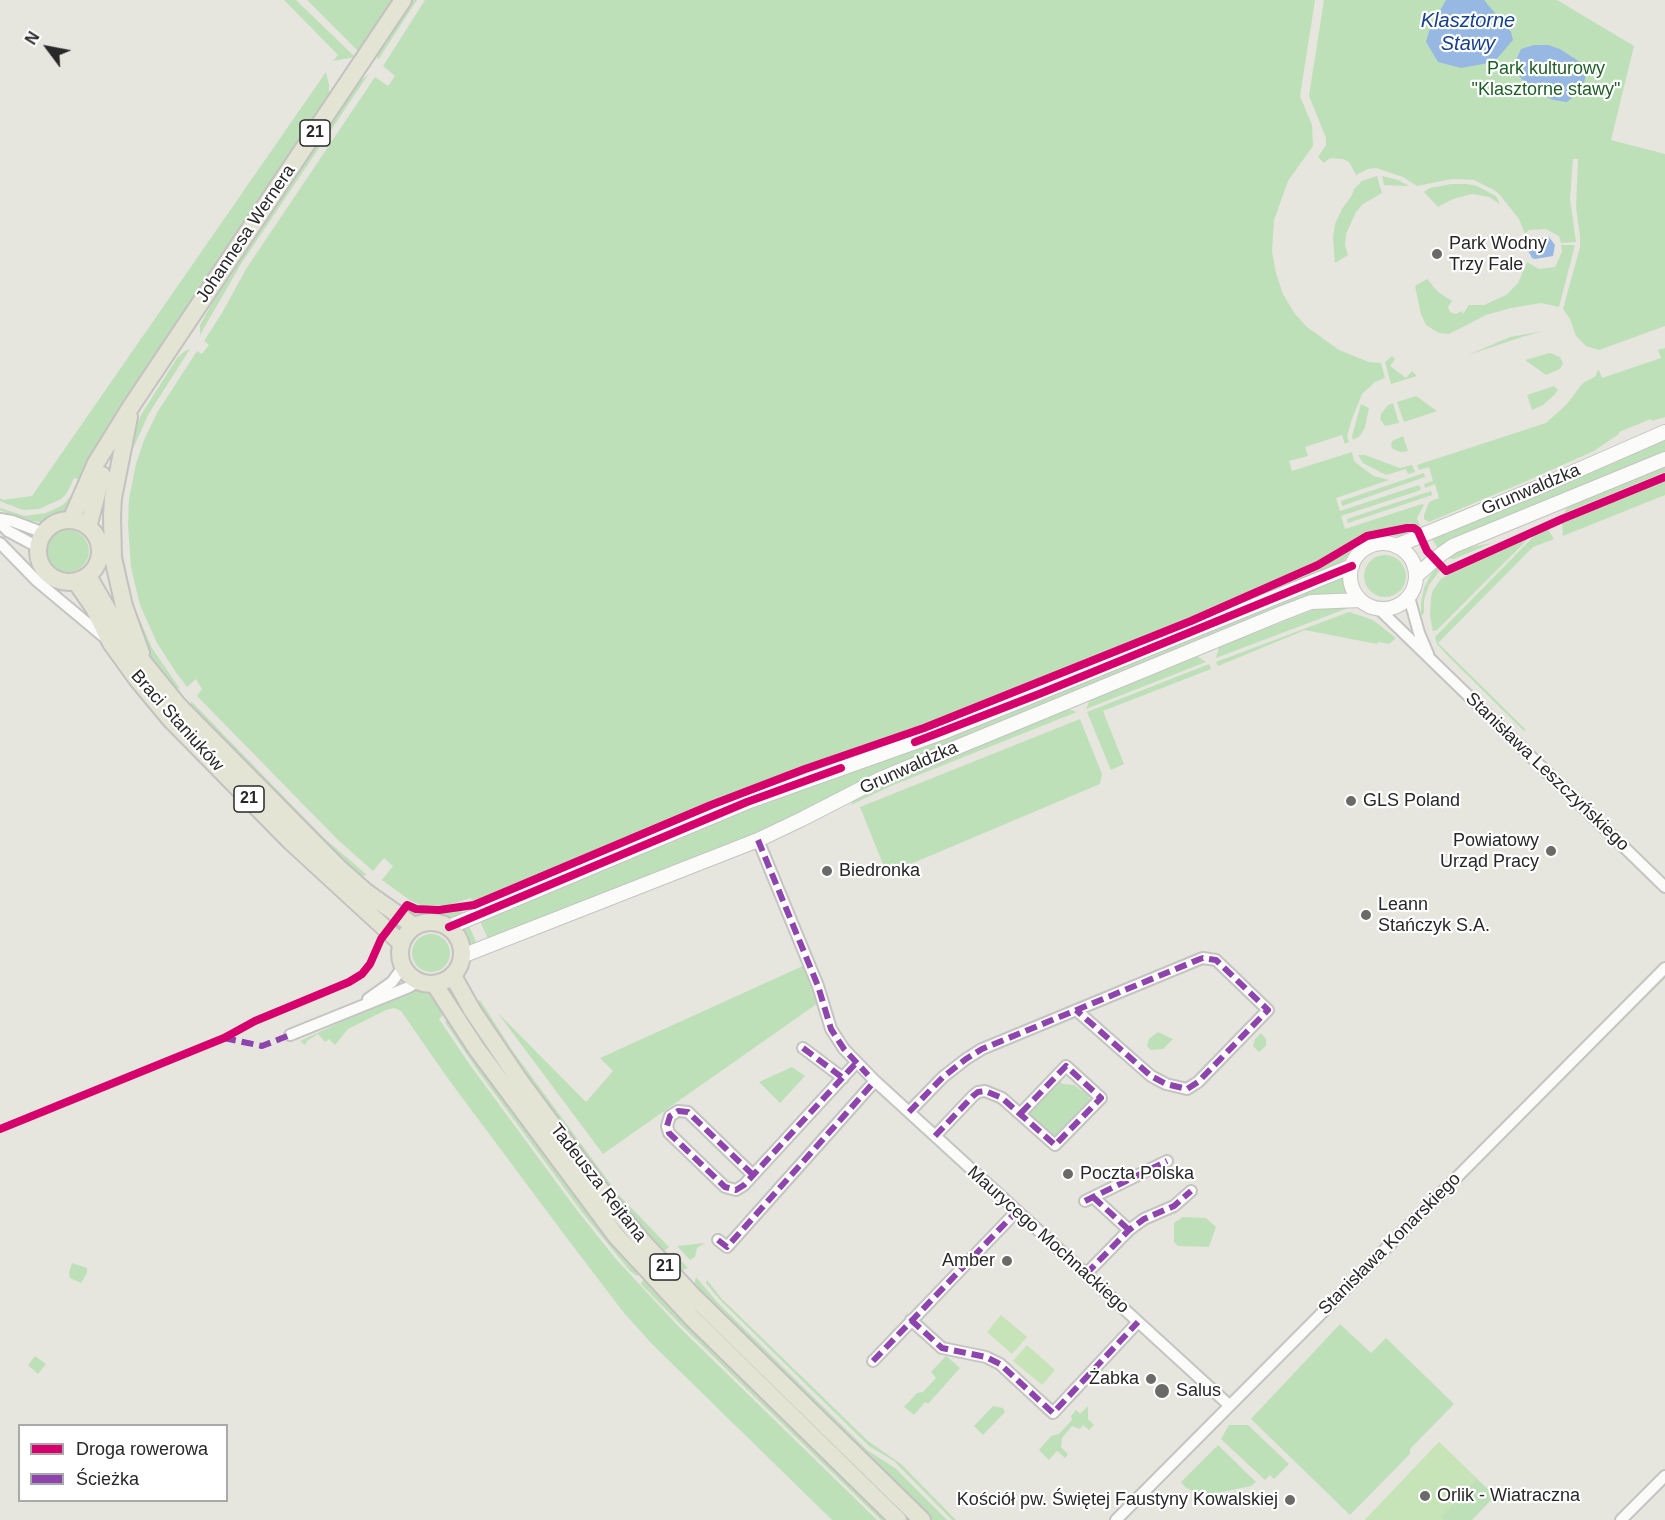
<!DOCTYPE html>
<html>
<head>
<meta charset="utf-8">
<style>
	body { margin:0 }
	#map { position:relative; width:1665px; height:1520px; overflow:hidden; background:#e6e5de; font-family:Helvetica,sans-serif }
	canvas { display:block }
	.legend { position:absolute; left:18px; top:1424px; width:210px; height:78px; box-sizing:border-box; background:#fff; border:2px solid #a9a9a9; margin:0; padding:8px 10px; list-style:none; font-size:18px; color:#282828 }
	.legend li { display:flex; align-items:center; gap:12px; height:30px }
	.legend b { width:30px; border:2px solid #a9a9a9 }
	.north { position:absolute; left:18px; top:18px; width:60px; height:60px; -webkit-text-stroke:4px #fff; paint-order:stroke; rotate:302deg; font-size:16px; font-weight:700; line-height:24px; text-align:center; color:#282828 }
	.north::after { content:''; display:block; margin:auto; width:21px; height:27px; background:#282828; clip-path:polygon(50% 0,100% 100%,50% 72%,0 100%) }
</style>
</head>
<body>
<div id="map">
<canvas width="1665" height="1520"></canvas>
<ul class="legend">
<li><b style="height:8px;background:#d6006c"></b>Droga rowerowa</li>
<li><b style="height:8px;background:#8e44ad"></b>Ścieżka</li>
</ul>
<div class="north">N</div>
</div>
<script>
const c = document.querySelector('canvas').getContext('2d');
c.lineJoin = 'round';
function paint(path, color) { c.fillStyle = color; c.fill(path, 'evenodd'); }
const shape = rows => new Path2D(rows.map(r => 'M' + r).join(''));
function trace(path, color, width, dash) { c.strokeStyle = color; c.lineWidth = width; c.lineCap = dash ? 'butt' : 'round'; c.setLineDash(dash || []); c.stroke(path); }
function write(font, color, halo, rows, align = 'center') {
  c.font = font + ' Helvetica,sans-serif'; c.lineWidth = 4.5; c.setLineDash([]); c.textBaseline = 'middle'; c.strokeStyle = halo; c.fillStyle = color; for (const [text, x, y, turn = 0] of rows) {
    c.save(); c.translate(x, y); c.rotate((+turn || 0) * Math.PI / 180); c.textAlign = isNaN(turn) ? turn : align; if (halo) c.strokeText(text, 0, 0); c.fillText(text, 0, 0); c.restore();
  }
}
paint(shape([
	[284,0,296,0,355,57,333,61,338,55],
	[307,0,396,0,360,53],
	[410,0,417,0,378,60,377,53],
	[425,0,1315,0,1300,96,1312,125,1313,146,1288,181,1274,220,1272,251,1276,273,1283,294,1295,314,1307,327,1339,350,1369,362,1381,363,1385,378,1375,382,1362,394,1352,419,1347,436,1349,442,1345,444,1342,435,1305,447,1308,456,1289,461,1292,471,1352,452,1354,461,1364,469,1374,476,1389,480,1336,498,1340,511,1419,485,1421,490,1341,516,1345,529,1422,504,1424,505,1417,518,1421,528,1409,526,1372,533,1321,562,1068,669,943,719,716,800,473,903,471,898,448,905,421,905,411,901,382,880,393,866,384,858,373,871,338,840,197,696,202,689,196,679,187,687,175,671,157,643,140,605,131,567,128,525,129,499,136,464,144,440,158,411,197,351,202,354,209,345,204,341,222,313,246,269,375,77,388,86,395,76,383,66],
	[1324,0,1557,0,1634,46,1611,140,1665,154,1665,326,1599,350,1586,346,1576,336,1570,319,1563,309,1580,247,1580,237,1576,207,1578,159,1573,159,1570,199,1576,242,1561,243,1559,236,1546,229,1529,230,1525,234,1519,219,1500,195,1494,190,1474,180,1452,179,1417,186,1403,177,1376,168,1368,169,1356,175,1349,162,1343,159,1330,158,1324,163,1318,157,1326,145,1326,138,1309,96],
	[326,72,329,85,329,101,85,481,74,478,67,493,61,499,39,509,23,510,0,501,0,498,3,500,32,496],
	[368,75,241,264,200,335,200,325,232,267,357,82],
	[1377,176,1382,193,1363,204,1356,212,1346,234,1345,245,1348,255,1335,263,1333,237,1335,224,1342,209,1352,195,1354,189,1362,181],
	[1382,176,1398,180,1409,186,1384,185],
	[1451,184,1467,184,1477,186,1496,196,1500,204,1489,197,1472,194,1453,199,1438,207,1424,192,1430,188],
	[1561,245,1575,245,1559,307,1541,303,1511,308,1486,315,1449,334,1439,333,1426,325,1421,314,1415,286,1427,279,1438,292,1452,301,1448,307,1450,312,1456,314,1462,311,1463,314,1469,305,1484,305,1506,295,1518,283,1527,262,1539,269,1555,267,1562,252],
	[1543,331,1525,336,1468,355,1510,337],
	[1665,348,1665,417,1652,421,1651,419,1619,432,1619,434,1594,451,1522,483,1429,522,1424,519,1424,515,1429,502,1439,498,1435,484,1425,488,1424,484,1433,481,1429,467,1419,470,1417,465,1546,423,1566,405,1583,383,1596,376,1597,371,1599,370,1602,378,1661,358,1658,350],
	[190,349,148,415,133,449,123,491,119,490,127,451,141,415,177,358,185,351],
	[1550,353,1560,357,1563,363,1560,369,1546,375,1525,360],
	[1392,356,1395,359,1390,366,1406,378,1412,371,1417,376,1391,384,1385,362],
	[1554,386,1558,390,1553,396,1543,405,1532,410,1527,395],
	[1416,396,1437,411,1404,422,1397,402],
	[1393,403,1399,423,1385,426,1380,419,1381,414,1388,405],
	[1361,404,1369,408,1365,427,1360,436,1353,440,1352,436],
	[1403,436,1408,451,1401,452,1393,449,1391,446,1392,441],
	[1665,438,1665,452,1525,509,1438,548,1432,539,1533,497],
	[1358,455,1365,455,1400,468,1412,465,1415,472,1408,474,1406,469,1386,475,1363,463],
	[1665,465,1665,472,1564,513,1567,508,1577,501],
	[1424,473,1425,477,1342,506,1341,501],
	[1665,479,1665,495,1563,536,1562,521],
	[75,491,67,510,41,522,24,521,0,510,0,508,25,516,46,513,63,505],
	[1431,491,1432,495,1348,523,1347,519],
	[120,502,122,549,132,602,152,648,180,689,171,685,159,670,145,647,118,567],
	[1547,528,1554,539,1533,547,1438,643,1526,730,1524,731,1448,656,1437,644,1435,637,1539,531],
	[1410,529,1415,531,1402,537,1387,535,1371,538,1361,543,1343,561,1333,566,1054,682,476,910,475,907,744,794,914,733,1052,680,1308,572,1370,537],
	'47 551a21 21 0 1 1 42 0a21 21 0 1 1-42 0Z',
	[1532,535,1437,630,1433,631,1430,616,1431,598,1433,590,1441,579,1456,570,1456,567],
	[1492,543,1454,559,1447,558,1466,548],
	'1364 576a21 21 0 1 1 42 0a21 21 0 1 1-42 0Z',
	[1438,566,1441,569,1429,585,1424,600,1424,613,1421,616,1421,603,1424,588,1430,576],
	[1342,576,1347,595,1315,596,767,829,488,939,480,921,702,827,1000,717],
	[1340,607,1348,608,1216,658,1219,647,1313,610],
	[1349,612,1373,620,1396,638,1389,644,1378,642,1377,644,1305,630,1218,666,1216,662],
	[1197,656,1206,662,1086,709,1090,700],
	[1209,664,1211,669,1103,711,1124,764,1111,770,1087,712],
	[191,701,323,837,367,875,361,876,354,872,191,707],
	[1067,709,1077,712,891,786,851,805,854,800,880,787],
	[1080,719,1102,774,1100,784,887,874,860,807],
	[407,909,428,912,460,910,465,914,452,918,433,914,414,915,405,910],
	[469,926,477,944,469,946,462,930],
	'412 953a19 19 0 1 1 38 0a19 19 0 1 1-38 0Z',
	[805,965,818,1003,603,1154,497,1012,586,1102,613,1071,600,1058],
	[412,989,427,991,435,999,445,1013,439,1019,470,1065,576,1209,615,1258,678,1326,877,1520,832,1520,652,1344,624,1313,563,1233,449,1080,401,1011,394,1008,386,1010,348,1029,335,1045,329,1039,325,1042,318,1034,307,1041,305,1045,300,1041],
	[480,1000,512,1050,618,1194,669,1247,661,1254,637,1226,504,1047,475,1003],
	[449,1018,640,1273,637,1276,630,1271,582,1212,478,1071,445,1022],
	[1158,1032,1173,1039,1163,1049,1151,1050,1147,1046,1149,1039],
	[1261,1033,1266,1039,1266,1046,1259,1052,1253,1046,1255,1039],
	[792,1067,805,1076,780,1103,759,1082],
	[1056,1081,1059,1081,1063,1084,1074,1085,1082,1091,1089,1092,1090,1105,1056,1137,1053,1138,1027,1115,1028,1109],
	[1183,1217,1206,1218,1216,1227,1209,1247,1178,1246,1174,1242,1174,1223],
	[705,1243,697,1248,695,1257,690,1260,677,1246],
	[673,1252,688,1268,681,1270,675,1268,666,1259],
	[72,1263,87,1268,87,1273,81,1283,70,1278,69,1273],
	[696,1277,718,1303,867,1450,895,1468,947,1520,930,1520,697,1291,694,1285],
	[644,1278,889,1520,881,1520,682,1326,641,1284],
	[707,1280,722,1299,868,1441,901,1464,956,1520,952,1520,894,1461,869,1446,720,1300,706,1283],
	[1340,1324,1371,1353,1386,1338,1454,1404,1410,1449,1410,1454,1350,1515,1251,1419],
	[35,1356,46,1364,38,1374,28,1365],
	[946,1356,960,1368,928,1404,925,1402,914,1415,904,1407,917,1393,923,1392,936,1378,931,1372],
	[993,1406,1003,1408,1005,1412,983,1435,974,1426],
	[1088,1406,1088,1419,1094,1425,1089,1430,1083,1425,1080,1429,1072,1426,1062,1438,1061,1447,1068,1454,1065,1458,1057,1451,1049,1460,1039,1450,1051,1436,1059,1434,1072,1420,1071,1416,1076,1410,1080,1414],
	[1229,1425,1248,1425,1289,1464,1274,1479,1270,1475,1265,1480,1221,1439],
	[1439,1442,1495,1496,1472,1520,1365,1520],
	[1218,1445,1256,1482,1251,1486,1212,1494,1196,1493,1185,1487,1181,1482]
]), '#bee0b9');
paint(shape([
	[1001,1315,1027,1337,1012,1354,987,1332],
	[1027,1345,1055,1370,1042,1385,1013,1361],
	[1439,1442,1477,1479,1441,1517,1443,1520,1365,1520]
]), '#c6e4b8');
paint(shape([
	[1446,0,1484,0,1511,32,1513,40,1494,62,1461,68,1438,62,1426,42,1430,28],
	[1534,45,1548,45,1560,49,1583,64,1586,74,1584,83,1579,92,1567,102,1553,100,1538,93,1526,84,1515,71,1514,64,1521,49],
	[1549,237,1555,245,1553,256,1535,259,1532,258,1525,245,1529,245,1532,239]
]), '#97b8e2');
const minor = shape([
	[0,519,12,521,44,533],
	[0,523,8,531,38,547],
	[0,543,37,581,104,637],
	[1409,597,1419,633,1428,654],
	[1379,609,1665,887],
	[758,840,818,986,831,1029,844,1049,875,1081,1229,1405],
	[368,999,392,982,403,967],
	[290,1035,409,987,417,982],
	[803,1048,843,1078],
	[909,1112,943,1077,966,1059,982,1049,1200,959,1203,958,1216,960,1268,1010,1198,1082,1187,1089,1166,1084,1151,1076,1076,1010],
	[935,1136,973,1096,978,1092,985,1091,1002,1098,1055,1145,1101,1098,1066,1066,1020,1114],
	[753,1175,688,1112,678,1111,670,1116,667,1126,669,1133,725,1187,736,1190,744,1185,856,1063],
	[1093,1197,1129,1230],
	[1085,1201,1167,1161],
	[718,1240,727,1247,875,1081],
	[1086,1274,1129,1230,1144,1219,1174,1206,1191,1191],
	[911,1320,942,1348,986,1357,1000,1364,1053,1413,1138,1322],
	[873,1361,1017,1211],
	[1116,1520,1665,968],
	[1621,1520,1665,1476]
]);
const tertiary = shape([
	'1350 576a33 33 0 1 1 66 0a33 33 0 1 1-66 0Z',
	[1396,546,1537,488,1665,432],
	[1416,576,1440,555,1453,546,1665,459],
	[449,927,747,802,941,733,1352,566],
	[462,956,758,840,802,819,880,779,1280,614,1311,602,1360,600]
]);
const primary = shape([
	[129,417,113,498,112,516,113,558,124,606,141,653],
	'38 551a31 31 0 1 1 62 0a31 31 0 1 1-62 0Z',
	[71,520,96,463,132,405,403,0],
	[88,527,102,475],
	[88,576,126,641,178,705,340,869,366,892,414,926],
	[76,582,94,608,111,643,137,679,171,720,290,841,401,943],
	'400 953a31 31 0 1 1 62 0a31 31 0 1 1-62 0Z',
	[453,976,472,1010,520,1081,609,1201,643,1242,693,1296,922,1520],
	[435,985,476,1048,616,1236,692,1318,898,1520]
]);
trace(minor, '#c4c4c3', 14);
trace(tertiary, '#c4c4c3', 16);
trace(primary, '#c3c2c0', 20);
trace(minor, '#fbfbfa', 10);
trace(tertiary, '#fbfbfa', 14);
trace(primary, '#e3e4d4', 16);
trace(shape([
	[758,840,818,986,831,1029,844,1049,868,1075],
	[224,1038,262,1046,290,1035],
	[803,1048,843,1078],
	[909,1112,943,1077,966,1059,982,1049,1200,959,1203,958,1216,960,1268,1010,1198,1082,1187,1089,1166,1084,1151,1076,1076,1010],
	[935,1136,973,1096,978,1092,985,1091,1002,1098,1055,1145,1101,1098,1066,1066,1020,1114],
	[753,1175,688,1112,678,1111,670,1116,667,1126,669,1133,725,1187,736,1190,744,1185,856,1063],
	[1093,1197,1129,1230],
	[1085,1201,1167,1161],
	[718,1240,727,1247,875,1081],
	[1086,1274,1129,1230,1144,1219,1174,1206,1191,1191],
	[911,1320,942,1348,986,1357,1000,1364,1053,1413,1138,1322],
	[873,1361,1017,1211]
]), '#8e44ad', 6, [12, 6]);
trace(shape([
	[915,742,1039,694,1352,566],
	[449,927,747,802,841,768],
	[0,1129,224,1038,255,1021,349,982,362,974,370,964,381,939,407,905,416,909,439,910,474,905,711,805,805,769,924,728,1191,621,1318,565,1367,536,1407,528,1414,528,1418,531,1427,551,1446,571,1562,519,1665,477]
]), '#d6006c', 8);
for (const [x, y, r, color] of [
	[1437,254,6,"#6a6a68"],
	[1351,801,6,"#6a6a68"],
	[1551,851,6,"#6a6a68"],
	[827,871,6,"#6a6a68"],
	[1366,915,6,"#6a6a68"],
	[1068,1174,6,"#6a6a68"],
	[1007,1261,6,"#6a6a68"],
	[1151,1379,6,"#6a6a68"],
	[1162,1391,8,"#6a6a68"],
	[1425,1496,6,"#6a6a68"],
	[1290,1500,6,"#6a6a68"]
]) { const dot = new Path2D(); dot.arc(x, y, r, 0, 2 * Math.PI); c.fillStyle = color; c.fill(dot); trace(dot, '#fff', 2); }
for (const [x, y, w] of [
	[315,133,30],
	[249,799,30],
	[665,1267,30]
]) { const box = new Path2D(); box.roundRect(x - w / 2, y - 13, w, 26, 4.5); c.fillStyle = '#fff'; c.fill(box); trace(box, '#282828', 1.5); }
write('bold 16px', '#282828', null, [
	["21",315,133],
	["21",249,799],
	["21",665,1267]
]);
write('18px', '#1f5f25', '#fff', [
	["Park kulturowy",1546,69],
	["\"Klasztorne stawy\"",1546,90]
]);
write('18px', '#282828', '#fff', [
	["Johannesa Wernera",246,234,-56],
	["Grunwaldzka",1531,490,-23],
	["Braci Staniuków",177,721,48],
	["Grunwaldzka",909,768,-24],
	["Stanisława Leszczyńskiego",1547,772,44],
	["Tadeusza Rejtana",598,1183,52],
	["Maurycego Mochnackiego",1048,1240,42],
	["Stanisława Konarskiego",1390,1244,-45]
]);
write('18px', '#282828', '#fff', [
	["Park Wodny",1449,244],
	["Trzy Fale",1449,265],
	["GLS Poland",1363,801],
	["Powiatowy",1539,841,"right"],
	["Urząd Pracy",1539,862,"right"],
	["Biedronka",839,871],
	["Leann",1378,905],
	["Stańczyk S.A.",1378,926],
	["Poczta Polska",1080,1174],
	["Amber",995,1261,"right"],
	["Żabka",1139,1379,"right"],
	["Salus",1176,1391],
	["Orlik - Wiatraczna",1437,1496],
	["Kościół pw. Świętej Faustyny Kowalskiej",1278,1500,"right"]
], 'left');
write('italic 20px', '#17418d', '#fff', [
	["Klasztorne",1468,21],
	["Stawy",1468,44]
]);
</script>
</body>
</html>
